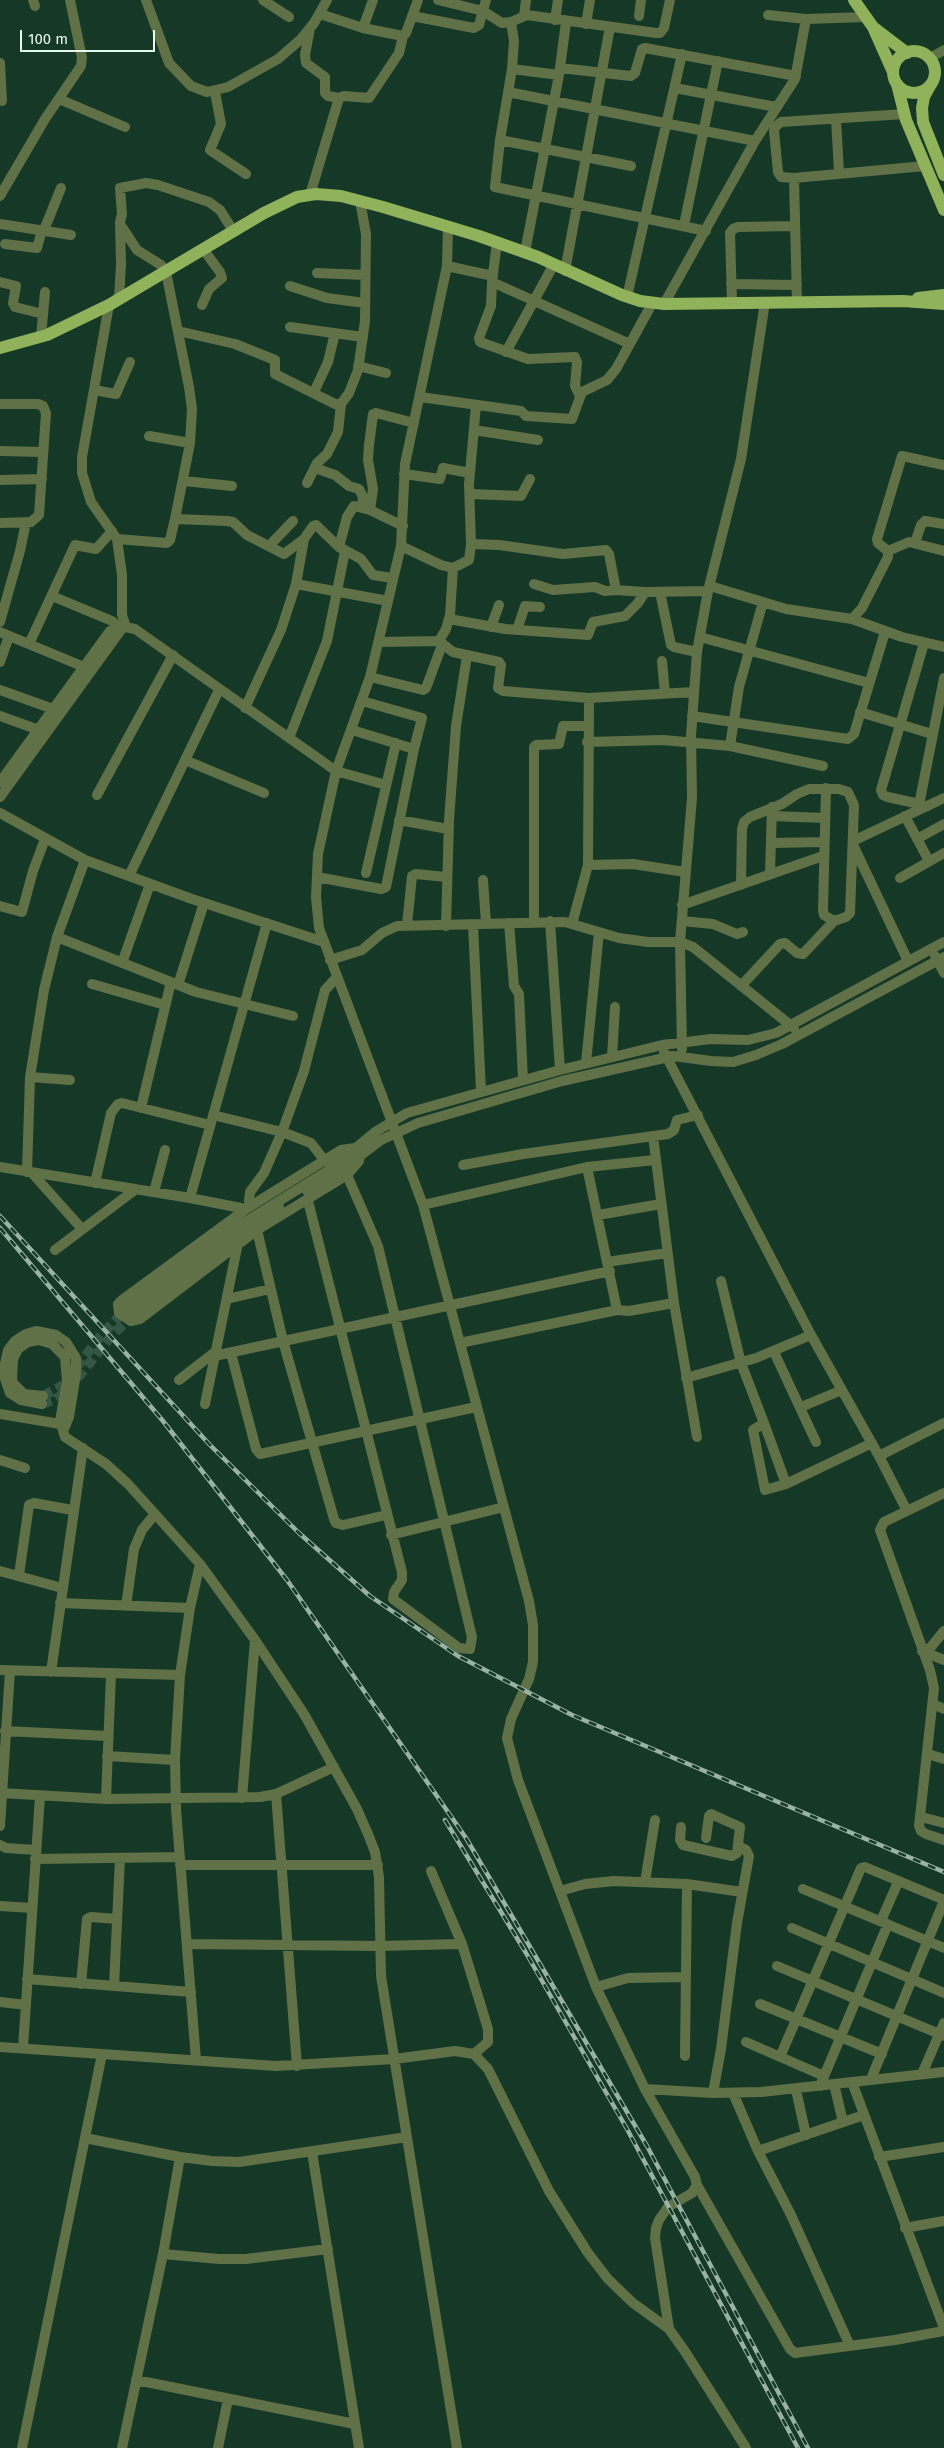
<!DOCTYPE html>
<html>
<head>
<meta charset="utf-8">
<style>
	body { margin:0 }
	#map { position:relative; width:944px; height:2448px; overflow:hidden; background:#163827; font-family:"Fira Sans",sans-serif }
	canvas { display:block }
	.scale { position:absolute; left:20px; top:30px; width:135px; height:22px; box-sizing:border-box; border:2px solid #e5f9ed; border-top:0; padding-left:6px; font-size:15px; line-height:18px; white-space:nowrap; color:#e5f9ed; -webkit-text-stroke:4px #163827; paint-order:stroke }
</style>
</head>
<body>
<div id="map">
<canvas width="944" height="2448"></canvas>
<div class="scale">100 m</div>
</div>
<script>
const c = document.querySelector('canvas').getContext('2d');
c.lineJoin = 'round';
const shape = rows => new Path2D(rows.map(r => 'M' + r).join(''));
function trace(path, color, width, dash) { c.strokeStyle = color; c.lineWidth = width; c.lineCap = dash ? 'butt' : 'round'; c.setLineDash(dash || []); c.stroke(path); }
trace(shape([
	[43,1396,62,1386,100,1337,126,1309],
	[42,1404,56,1399,68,1390,108,1340,133,1314]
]), '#355545', 10, [10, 5]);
trace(shape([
	[33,0,35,6],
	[146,0,169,63,191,86,207,92,228,87,278,59,301,39,314,23,327,0],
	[263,0,289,17],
	[438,0,483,11,502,23,511,22,527,15,656,33,660,33,664,28,670,0],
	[320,14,363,28,403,36,406,33,418,0],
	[768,15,806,19,866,17],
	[412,16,474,28,479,25,486,0],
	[524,16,526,0],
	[639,16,641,0],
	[555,20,558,0],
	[511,22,514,41,512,69,559,75,560,68,631,76,635,73,642,49,645,48,796,76],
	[586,24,590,0],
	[310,28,305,55,306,63,325,77,325,93,328,96,339,98],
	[363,28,373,0],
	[930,58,944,50],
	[0,63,2,101],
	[560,68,566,22],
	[512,69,500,140,495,187,706,231],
	[675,88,776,107],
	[215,92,221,124,210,150,246,174],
	[508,92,755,141],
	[59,99,125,127],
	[905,114,781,122,775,127,774,131,778,172,781,177,794,178,925,166],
	[836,119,839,172],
	[500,140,631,166],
	[794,178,797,302],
	[310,195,339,98,344,96,369,98,399,53,403,36],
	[0,196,45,119,81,66,82,58,70,0],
	[0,224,71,235],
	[120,224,137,250,161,265,166,272,189,387,192,409,190,443,175,519],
	[684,225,718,61],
	[44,230,61,188],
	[497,242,492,282,630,344],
	[5,244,37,248,42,230],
	[525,252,559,75],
	[447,266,493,276],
	[565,271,610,27],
	[317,273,365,275],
	[0,282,16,286,13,303,15,307,43,314],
	[492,282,491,306,479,338,480,342,528,359,575,357,577,362,575,386,580,396],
	[731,284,797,285],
	[290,286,327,298,365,303],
	[627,297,682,54],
	[119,299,121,264,120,222,122,214,120,188,146,183,158,185,209,202,220,210,234,232],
	[732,303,730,233,733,229,738,227,795,226],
	[664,304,755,141,795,79,806,19],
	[109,305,82,457,82,473,91,502,117,539,122,575,122,615,126,627],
	[202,305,209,289,222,278,220,272,203,249],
	[290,327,363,337],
	[178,331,235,344,275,360,275,374,335,404,341,404,349,393,358,370,365,321,366,234,360,201],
	[41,337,45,292],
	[506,352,554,264],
	[358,366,386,373],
	[94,390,116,394,130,362],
	[314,392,328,362,335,333],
	[420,397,521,411,526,416,572,419,582,392,607,380,616,369,653,302],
	[0,404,38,404,43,406,46,413,39,515,31,522,0,523],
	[474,430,538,440],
	[149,436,190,443],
	[0,451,43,452],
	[315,468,335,475,349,486,359,489,363,497,362,508],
	[404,474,440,479,443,468,470,473],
	[0,480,42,479],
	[184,481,232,486],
	[307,483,317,463,327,454,338,432,341,404],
	[471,494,521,496,530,479],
	[370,510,373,489,368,460,369,445,373,414,376,413,414,423],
	[117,539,167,543,170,540,175,519,227,521,233,522,247,535,284,554,304,539,313,526,316,525,339,547,361,559,373,575,392,578],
	[915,543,921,525,925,521,944,524],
	[471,544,469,484,476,405],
	[270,545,293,521],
	[401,546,441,565,453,568,469,560,471,544,499,545,563,554,606,550,609,554,616,590,645,592],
	[339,547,347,517,354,506,370,510,403,526],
	[888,551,909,542,944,551],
	[296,584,388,601],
	[534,584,553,590,595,587,605,591,616,590],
	[710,586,786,609,852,619,902,637,944,647],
	[660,592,671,645,674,647,697,652],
	[52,596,112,621,121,630],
	[449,619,505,629,588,635,593,622,625,616,638,603,645,592,708,591],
	[852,619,862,608,888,557,888,551,878,543,877,539,902,456,944,465],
	[0,622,20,551,26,522],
	[491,627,499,605],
	[517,630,525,606,540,607],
	[0,632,89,669],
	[700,637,869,683],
	[439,641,446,629,450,615,453,568],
	[379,642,439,641,453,652,499,662,501,665,498,688,503,691,589,698,694,692],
	[924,643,881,790,883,795,888,797,928,806],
	[29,644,75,545,96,549,112,531],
	[662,661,665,694],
	[0,662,9,636],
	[370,677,423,690,426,688,442,645],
	[0,690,53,709],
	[245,708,281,630,296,584,304,539],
	[860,712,932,734],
	[0,716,39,730],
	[692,716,848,739,854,734,885,632],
	[352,730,414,749,422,718,362,701],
	[289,738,327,641,345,551],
	[587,742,663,740,730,746,823,766],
	[730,746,739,687,763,602],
	[185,760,264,793],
	[0,782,110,631,115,628,125,627,135,629,336,771,318,854,316,897,319,928,423,1205,529,1601,533,1625,533,1662,529,1679,511,1719,507,1738,518,1780,596,1987,645,2089,695,2177,697,2185,692,2193,668,2207,659,2220,656,2228,655,2238,669,2329],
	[386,785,336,771,370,677,401,546,405,464,447,266,448,228],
	[826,788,823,910,824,915,834,921],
	[97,795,173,655],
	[0,797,123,627],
	[919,805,944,678],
	[0,813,85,860,192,899,324,942],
	[772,816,825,818],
	[905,816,929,861],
	[399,820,448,829],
	[917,839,944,824],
	[853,841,944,798],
	[771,843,824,842],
	[854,847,908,961],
	[588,865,633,864,685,872],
	[366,873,396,743],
	[770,873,772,807],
	[129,876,219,690],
	[317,877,381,889,386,887,414,749],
	[900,878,944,853],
	[483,880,486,924],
	[682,905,823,856],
	[0,906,22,912,33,871,45,839],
	[550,921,560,1070],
	[682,921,713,924,737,934,743,932],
	[534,922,534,747,536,745,559,744,563,726,588,726],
	[509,923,514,986,519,994,523,1080],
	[572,924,588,865,589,698],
	[407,925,412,876,416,874,446,877],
	[473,925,481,1091],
	[446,926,449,820,456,726,467,656],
	[57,937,196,992,293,1016],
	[935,956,944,973],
	[330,960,362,950,382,933,397,926,565,922,619,938,648,942,680,942,693,947,794,1028],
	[122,963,150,884],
	[92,984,165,1005],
	[178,985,204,903],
	[741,986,780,944,785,943,797,953,803,954,834,921,846,917,850,913,854,805,848,792,839,789,809,789,797,794,782,804,750,817,744,822,742,829,741,885],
	[682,1049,680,942,692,798,691,736,697,652,708,591,741,459,765,302],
	[664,1052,811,1335,879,1456,907,1511],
	[612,1057,615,1007],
	[586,1063,599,932],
	[30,1077,70,1080],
	[141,1108,171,982],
	[213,1115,282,1132,311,1143,325,1161],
	[653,1136,674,1303,697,1437],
	[355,1148,360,1154,359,1161,347,1175,257,1230,140,1319,131,1321,119,1313,118,1304,122,1300,246,1209,341,1150,355,1148],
	[463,1165,523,1154,668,1134,674,1130,677,1120,698,1115],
	[0,1167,190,1198,246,1209],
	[587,1167,655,1160],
	[27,1172,30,1077,44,990,57,937,85,860],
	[32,1173,82,1229],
	[95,1183,111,1113,118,1104,122,1103,210,1125],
	[307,1191,340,1171,381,1140,418,1123,562,1081,673,1056,711,1061,733,1062,756,1055,782,1044,944,957],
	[154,1192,165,1150],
	[190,1198,267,923],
	[308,1201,402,1572,402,1580,394,1592,393,1599,459,1648,470,1649,472,1637,378,1246,347,1175],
	[252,1205,249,1201,250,1192,264,1173,282,1132,304,1071,325,990,337,977],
	[423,1205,587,1167,617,1310,460,1343],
	[598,1215,661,1204],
	[257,1230,283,1341,334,1519,336,1523,343,1525,386,1515],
	[55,1250,136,1189],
	[607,1262,667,1253],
	[721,1281,741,1363,764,1423,753,1430,765,1490,786,1484,872,1443],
	[227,1299,270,1289],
	[127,1308,242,1224,329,1170,375,1132,407,1113,560,1070,662,1045,711,1039,748,1040,776,1033,944,942],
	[617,1310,629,1311,674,1303],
	[133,1314,279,1206],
	[774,1352,816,1442],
	[231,1353,256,1449,260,1454,476,1407],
	[214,1356,610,1271],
	[686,1378,756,1358,811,1335],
	[179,1380,215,1352],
	[43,1396,24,1394,12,1382,13,1359,18,1349,28,1342,39,1340,52,1344,65,1357,67,1381,60,1421,65,1437,106,1464,128,1484,200,1564,255,1640,304,1714,357,1809,368,1834,375,1852,379,1877,381,1976,457,2448],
	[42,1404,21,1400,10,1393,3,1373,8,1350,15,1341,26,1334,36,1331,56,1335,66,1342,76,1358,76,1374,69,1417,63,1431],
	[205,1404,238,1243],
	[801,1407,842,1390],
	[0,1414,66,1425],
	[764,1423,786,1484],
	[879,1456,944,1423],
	[0,1460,25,1468],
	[944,1493,884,1522,880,1530,930,1670,934,1688,919,1826,921,1831,926,1834,944,1840],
	[391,1535,504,1507],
	[0,1571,62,1588],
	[19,1575,29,1505,34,1503,72,1510],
	[60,1603,190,1608],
	[126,1606,134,1549,142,1530,155,1514],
	[922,1651,944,1660],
	[926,1653,944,1631],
	[0,1670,180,1675],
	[51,1672,83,1448],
	[933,1704,944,1709],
	[5,1731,108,1736],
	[928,1754,944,1759],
	[107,1756,175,1760],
	[0,1793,106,1799,260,1797,276,1794,334,1767],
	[276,1794,297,2066],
	[242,1798,255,1640],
	[106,1799,111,1674],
	[921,1817,944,1823],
	[0,1826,10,1671],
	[681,1827,680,1840,683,1845,732,1856,737,1853,740,1827,711,1814,709,1816,706,1838],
	[0,1845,6,1848,36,1850],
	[35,1859,180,1857],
	[180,1865,378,1865],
	[431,1871,462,1944,488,2029,488,2042,474,2054],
	[645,1882,655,1820],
	[803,1889,944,1948],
	[560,1891,585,1884,614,1881,687,1884,742,1892],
	[0,1906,32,1908],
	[881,1921,898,1882],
	[792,1928,944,1993],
	[187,1944,379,1946,462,1944],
	[777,1966,944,2036],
	[27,1979,191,1992],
	[81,1984,87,1919,91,1917,117,1919],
	[114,1986,120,1858],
	[596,1987,628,1978,686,1977],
	[0,2002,26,2005],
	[760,2004,882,2054],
	[746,2042,824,2076],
	[0,2047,276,2066,394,2059,455,2051,474,2054,488,2069,549,2191,588,2253,608,2279,633,2303,669,2329,686,2353,746,2448],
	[23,2048,40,1796],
	[685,2056,687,1884],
	[780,2057,861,1868,865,1867,944,1900],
	[196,2060,176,1809,175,1760,180,1675,190,1608,200,1564],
	[922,2074,944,2023],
	[871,2079,944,1901],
	[852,2082,944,2328],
	[834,2084,843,2122],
	[820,2086,888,1924],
	[645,2089,713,2093,761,2092,944,2072],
	[796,2090,806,2135],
	[713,2093,721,2049,737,1923,749,1856,746,1850,738,1846],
	[733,2093,758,2151,791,2215,850,2346],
	[85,2138,180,2157,212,2161,239,2162,407,2137],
	[758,2151,864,2115],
	[312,2152,359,2448],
	[879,2157,944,2147],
	[697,2185,790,2349,795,2353,895,2340,944,2331],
	[905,2228,944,2221],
	[163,2254,219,2259,246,2259,328,2249],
	[136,2380,355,2424],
	[22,2448,102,2054],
	[122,2448,163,2254,180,2157],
	[218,2448,228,2399]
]), '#607148', 10);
trace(shape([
	[854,0,873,27,893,72],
	[873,27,907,53],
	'893 72a21 21 0 1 1 42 0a21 21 0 1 1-42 0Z',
	[897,84,906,120,944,210],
	[930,86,924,97,922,108,923,122,944,175],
	[918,298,944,295],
	[0,348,47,335,109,305,264,213,297,197,316,194,341,196,383,207,479,236,538,257,622,295,640,301,664,304,903,301,944,304]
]), '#8fb25a', 12);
const rail = shape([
	[0,1216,210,1445,299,1533,370,1596,458,1656,572,1715,944,1872],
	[0,1228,163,1421,287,1580,466,1838,647,2146,808,2448],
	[445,1820,526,1953,627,2129,798,2448]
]);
trace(rail, '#99b2a4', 4.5);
trace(rail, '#163827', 2.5, [8]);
</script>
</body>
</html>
